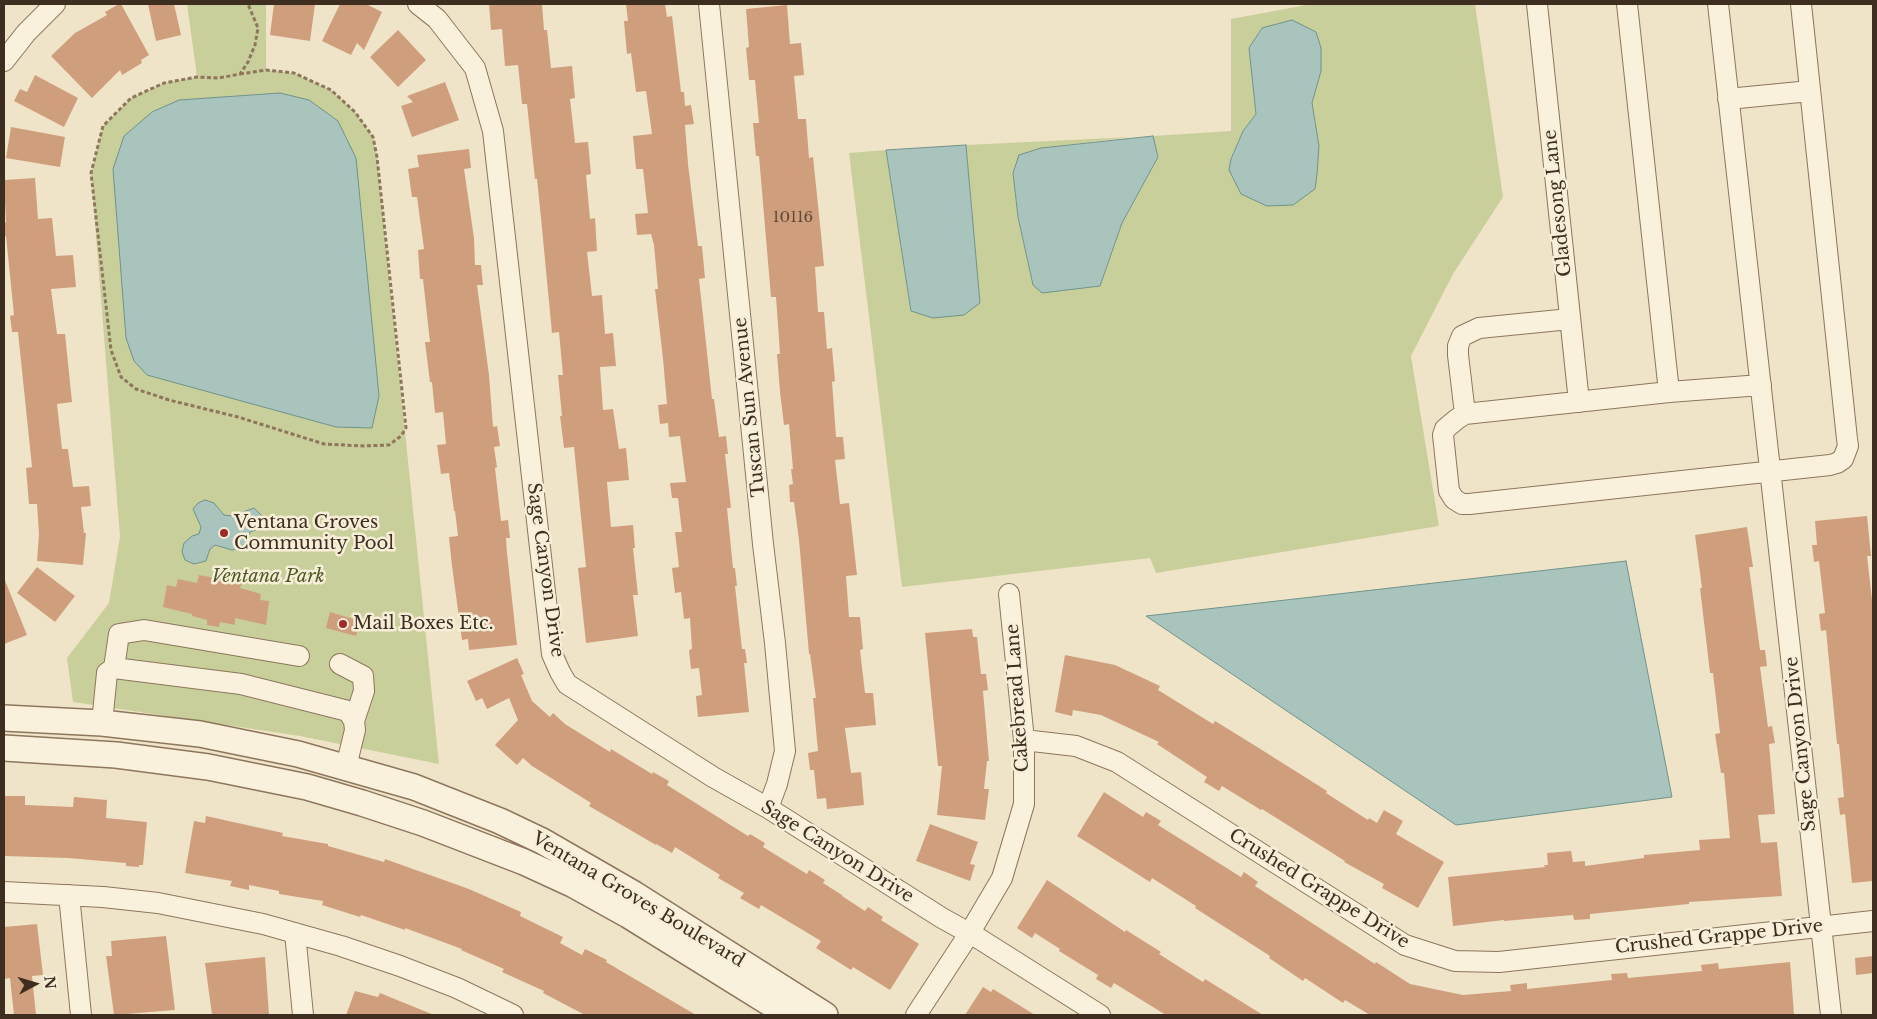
<!DOCTYPE html>
<html>
<head>
<meta charset="utf-8">
<style>
	body { margin:0 }
	#map { position:relative; width:1877px; height:1019px; overflow:hidden; background:#f0e4c8; font-family:"Libre Baskerville",serif }
	canvas { display:block }
	.frame { position:absolute; inset:0; border:5px solid #3d2e20; pointer-events:none }
	.north { position:absolute; left:10px; top:959px; width:50px; height:50px; -webkit-text-stroke:4px #f7eed8; paint-order:stroke; rotate:84deg; font-size:14px; font-weight:700; line-height:20px; text-align:center; color:#3d2e20 }
	.north::after { content:''; display:block; margin:auto; width:18px; height:22px; background:#3d2e20; clip-path:polygon(50% 0,100% 100%,50% 72%,0 100%) }
</style>
</head>
<body>
<div id="map">
<canvas width="1877" height="1019"></canvas>
<div class="frame"></div>
<div class="north">N</div>
</div>
<script>
const c = document.querySelector('canvas').getContext('2d');
c.lineJoin = 'round';
function paint(path, color) { c.fillStyle = color; c.fill(path, 'evenodd'); }
const shape = rows => new Path2D(rows.map(r => 'M' + r).join(''));
function trace(path, color, width, dash) { c.strokeStyle = color; c.lineWidth = width; c.lineCap = dash ? 'butt' : 'round'; c.setLineDash(dash || []); c.stroke(path); }
function write(font, color, halo, rows, align = 'center') {
  c.font = font + ' "Libre Baskerville",serif'; c.lineWidth = 5; c.setLineDash([]); c.textBaseline = 'middle'; c.strokeStyle = halo; c.fillStyle = color; for (const [text, x, y, turn = 0] of rows) {
    c.save(); c.translate(x, y); c.rotate((+turn || 0) * Math.PI / 180); c.textAlign = isNaN(turn) ? turn : align; if (halo) c.strokeText(text, 0, 0); c.fillText(text, 0, 0); c.restore();
  }
}
paint(shape([
	[187,4,266,4,266,70,294,73,331,90,355,112,373,137,377,157,439,764,300,736,73,702,67,658,109,603,120,537,91,173,103,126,131,98,164,83,197,77],
	[1312,4,1475,4,1503,197,1453,274,1411,356,1439,526,1156,573,1150,558,902,587,849,153,886,150,911,311,980,303,966,145,1132,137,1041,148,1013,173,1018,217,1033,285,1100,286,1122,223,1158,157,1153,136,1231,131,1231,19],
	[1292,20,1321,71,1312,103,1319,146,1231,158,1243,131,1256,114,1249,48,1262,29]
]), '#c9cf9b');
const water = shape([
	[1292,20,1316,32,1321,48,1321,71,1312,103,1319,146,1317,174,1315,189,1293,205,1267,206,1241,194,1229,170,1231,159,1243,131,1256,114,1249,48,1262,28,1292,20],
	[280,93,309,100,338,121,356,158,379,396,372,428,336,427,147,375,134,361,126,338,113,169,124,136,152,112,179,100,280,93],
	[1153,136,1158,157,1122,223,1100,286,1042,293,1033,285,1018,217,1013,173,1019,155,1041,148,1153,136],
	[966,145,980,303,964,315,933,318,911,311,886,150,966,145],
	[205,500,214,503,224,515,232,516,254,508,264,518,261,528,250,532,246,543,239,548,232,550,215,545,210,549,206,561,194,564,185,560,182,552,184,543,192,536,199,534,201,527,193,509,198,503,205,500],
	[1626,561,1672,797,1456,825,1146,616,1626,561]
]);
paint(water, '#a9c4bc');
trace(water, '#6f938a', 1);
paint(shape([
	[119,4,121,4,149,55,141,60,142,63,122,75,120,70,92,98,51,56,75,33,107,15,105,12],
	[148,4,174,4,181,35,156,41],
	[274,4,315,4,310,41,270,35],
	[340,4,366,4,382,12,364,50,357,43,351,55,322,41],
	[489,4,542,4,544,30,547,30,551,68,572,66,575,98,570,99,575,143,588,142,591,174,586,175,590,219,595,218,597,251,587,252,592,296,602,295,605,334,613,333,616,366,600,367,603,410,613,409,619,449,626,448,629,480,607,482,611,527,633,525,635,548,633,548,638,595,633,595,638,636,586,643,578,568,586,567,574,447,564,448,560,416,562,416,558,375,563,375,559,332,552,333,541,218,537,179,535,179,527,104,522,104,518,65,505,66,502,29,491,30],
	[626,4,665,4,667,17,672,16,681,92,684,92,685,106,691,105,694,124,685,125,688,164,698,246,702,246,705,278,699,279,712,399,714,399,719,437,726,436,728,454,725,454,731,508,727,508,733,568,735,568,737,586,735,586,742,649,745,649,747,663,744,663,749,712,698,717,696,696,702,695,699,668,691,669,689,650,692,649,690,618,684,619,681,592,675,593,672,568,679,567,675,532,682,532,678,498,672,498,670,483,686,482,680,436,669,437,668,423,660,424,658,405,667,404,663,359,655,289,658,289,654,245,651,234,637,235,635,214,648,213,643,169,636,169,633,136,652,134,646,91,636,92,631,53,627,54,624,21,628,21],
	[787,5,790,44,801,43,804,75,794,76,798,119,806,119,809,158,813,157,821,234,824,266,815,267,818,312,824,312,827,349,832,348,835,381,832,382,836,437,843,437,845,459,835,460,840,504,849,503,857,575,846,576,849,617,860,617,863,649,860,650,865,693,873,693,876,725,845,728,851,773,861,772,864,805,827,809,826,798,817,799,814,770,810,770,808,753,818,751,813,698,816,698,810,654,809,654,799,540,794,502,790,502,789,485,793,484,791,469,793,469,789,424,784,425,780,392,777,354,780,354,776,297,771,297,759,156,756,156,753,123,759,123,755,80,749,80,746,48,749,47,746,9],
	[398,30,426,60,398,87,370,57],
	[35,75,78,98,64,127,14,101,20,89,27,92],
	[445,82,459,120,412,137,401,106,413,102,407,96],
	[11,127,65,137,60,167,6,158],
	[469,149,471,168,464,169,474,238,475,265,481,265,483,285,477,285,489,375,493,427,497,426,500,446,494,447,497,467,495,468,501,521,508,520,510,538,506,538,507,553,517,645,469,650,468,639,462,640,452,566,449,537,458,536,455,511,454,511,449,473,441,474,437,445,446,444,443,412,435,413,432,382,430,382,425,342,430,342,423,279,420,279,418,250,424,249,417,197,412,197,408,169,419,167,417,155],
	[35,178,38,219,52,218,56,256,73,255,76,287,51,289,57,334,65,334,72,402,57,404,62,449,68,449,73,487,89,486,91,506,81,507,84,533,86,533,83,565,37,561,39,534,37,504,29,504,26,468,32,467,18,332,12,332,10,316,14,315,6,236,4,237,4,223,6,222,4,180],
	[1867,516,1871,556,1867,556,1873,609,1873,881,1852,883,1845,814,1840,815,1838,798,1844,797,1839,744,1837,744,1826,630,1821,631,1819,614,1825,613,1819,561,1814,562,1812,545,1817,545,1815,521],
	[1747,527,1753,567,1749,567,1760,650,1765,650,1767,666,1760,667,1768,727,1772,726,1775,743,1769,744,1775,814,1758,815,1761,843,1777,842,1782,896,1689,902,1689,904,1590,914,1590,919,1574,920,1573,915,1504,921,1504,920,1453,926,1448,877,1545,867,1544,865,1548,865,1547,853,1571,851,1573,862,1585,861,1585,866,1644,858,1644,855,1700,850,1699,840,1730,838,1724,773,1721,773,1715,734,1720,733,1713,673,1710,673,1700,588,1702,588,1695,535],
	[37,567,75,596,55,622,17,593],
	[199,575,242,583,240,588,261,594,260,600,269,601,266,625,235,618,235,625,220,622,219,627,207,625,207,620,192,616,192,614,163,607,167,585,176,587,178,579,197,583],
	[4,578,27,635,4,644],
	[330,612,360,621,356,636,326,628],
	[972,629,973,637,977,637,981,674,986,674,988,690,983,691,989,761,987,761,984,789,989,789,985,820,937,815,942,766,938,766,925,633],
	[1065,655,1115,665,1160,686,1158,690,1213,724,1215,721,1254,745,1327,791,1326,793,1368,820,1369,818,1377,823,1384,810,1403,821,1396,834,1444,862,1418,908,1382,888,1384,884,1344,862,1345,861,1262,809,1261,810,1222,786,1219,791,1204,782,1207,777,1157,744,1159,742,1101,715,1073,710,1072,716,1055,712],
	[517,658,524,674,521,675,532,701,550,717,553,713,565,724,610,752,611,749,652,774,653,772,669,781,667,785,748,836,750,834,765,843,763,847,807,874,809,870,825,880,823,883,842,895,842,896,865,911,868,907,883,917,881,920,919,944,890,990,853,967,851,970,816,948,821,941,761,905,759,909,740,898,744,893,718,878,720,875,675,847,672,853,656,844,656,845,589,806,591,803,532,766,523,758,517,765,495,745,518,720,509,698,487,709,482,698,476,701,467,681],
	[1104,792,1143,817,1146,812,1161,821,1158,825,1241,877,1244,872,1258,882,1255,886,1375,964,1376,962,1410,984,1463,995,1511,991,1510,985,1527,983,1527,989,1612,980,1611,974,1627,973,1628,978,1702,971,1701,965,1718,963,1719,969,1790,962,1794,1014,1370,1015,1345,1000,1343,1003,1305,978,1303,981,1269,958,1270,956,1195,908,1196,906,1152,878,1150,882,1077,836],
	[4,796,25,796,25,805,73,807,74,797,107,800,106,818,147,822,143,865,139,865,139,867,126,866,126,863,68,858,4,856],
	[206,816,283,833,282,836,328,844,328,846,384,862,385,859,469,889,521,912,520,916,563,937,560,943,582,955,585,949,607,960,606,962,696,1015,585,1015,543,993,544,991,502,972,504,969,461,950,462,949,405,928,405,930,361,915,360,917,322,905,323,901,279,894,279,891,249,885,249,890,230,886,232,881,185,873,194,821,205,823],
	[930,824,978,842,970,864,975,865,970,881,916,861],
	[1047,880,1125,932,1126,930,1161,952,1159,954,1203,982,1205,979,1263,1015,1166,1015,1114,983,1111,988,1096,979,1098,975,1059,951,1060,949,1035,933,1032,938,1017,928],
	[37,924,43,975,32,976,36,1015,14,1015,10,978,4,979,4,927],
	[166,936,175,1010,114,1015,106,956,112,956,111,941],
	[1873,956,1873,973,1856,975,1855,958],
	[265,957,269,1015,212,1015,205,963],
	[983,987,991,992,993,989,1035,1015,965,1015],
	[355,991,378,997,380,993,434,1015,346,1015]
]), '#cf9f7d');
const minor = shape([
	[418,4,437,19,475,68,493,131,552,654,560,672,567,684,713,777,768,808,942,918,978,938,1100,1015],
	[709,4,763,544,775,643,785,751,777,784,768,808],
	[1537,4,1579,402],
	[1627,4,1669,392],
	[1718,4,1831,1015],
	[4,61,26,33,55,4],
	[1728,99,1810,91],
	[1761,385,1669,392,1465,414,1457,419,1445,429,1443,435,1449,491,1454,499,1462,504,1469,504,1830,465,1837,463,1843,459,1848,446,1847,439,1801,4],
	[1465,414,1458,355,1458,346,1462,336,1479,328,1570,319],
	[340,664,363,676,364,691,354,721],
	[114,668,119,634,144,630,299,656],
	[102,723,107,673,114,668,241,684,348,711,354,721,355,730,346,767],
	[1024,740,1076,746,1117,762,1405,945,1455,961,1499,962,1873,921],
	[4,892,103,897,158,903,263,924,341,946,400,966,457,988,513,1015],
	[69,895,81,1015],
	[295,933,303,1015],
	[916,1015,969,934,1002,878,1024,804,1024,740,1009,594]
]);
const tertiary = shape([
	[4,718,102,723,200,734,298,754,414,787,500,821,542,841,634,894,825,1015],
	[4,748,116,755,208,767,307,787,362,803,423,823,524,862,574,885,628,915,789,1015]
]);
trace(minor, '#8d765c', 22);
trace(tertiary, '#8d765c', 28);
trace(shape([
	[240,74,266,70,294,73,331,90,355,112,373,137,377,157,406,428,401,436,389,445,363,446,324,444,238,417,169,400,136,389,121,377,111,350,91,173,103,126,131,98,164,83,197,77,219,78,240,74,248,62,255,45,258,28,248,4]
]), '#8d765c', 3, [4, 2.5]);
trace(minor, '#faf1dc', 20);
trace(tertiary, '#faf1dc', 25);
for (const [x, y, r, color] of [
	[224,533,5,"#9e2a2b"],
	[343,624,5,"#9e2a2b"]
]) { const dot = new Path2D(); dot.arc(x, y, r, 0, 2 * Math.PI); c.fillStyle = color; c.fill(dot); trace(dot, '#f7eed8', 2); }
write('15px', '#624a37', null, [
	["10116",793,218]
]);
write('18px', '#3d2e20', '#f7eed8', [
	["Gladesong Lane",1558,203,-96],
	["Tuscan Sun Avenue",750,407,-96],
	["Sage Canyon Drive",545,570,82],
	["Cakebread Lane",1018,698,-94],
	["Sage Canyon Drive",1801,744,-96],
	["Sage Canyon Drive",837,852,32],
	["Crushed Grappe Drive",1319,889,32],
	["Ventana Groves Boulevard",638,900,31],
	["Crushed Grappe Drive",1719,937,-6]
]);
write('18px', '#3d2e20', '#f7eed8', [
	["Ventana Groves",234,523],
	["Community Pool",234,544],
	["Mail Boxes Etc.",353,624]
], 'left');
write('italic 18px', '#4d5a26', '#f7eed8', [
	["Ventana Park",268,577]
]);
</script>
</body>
</html>
